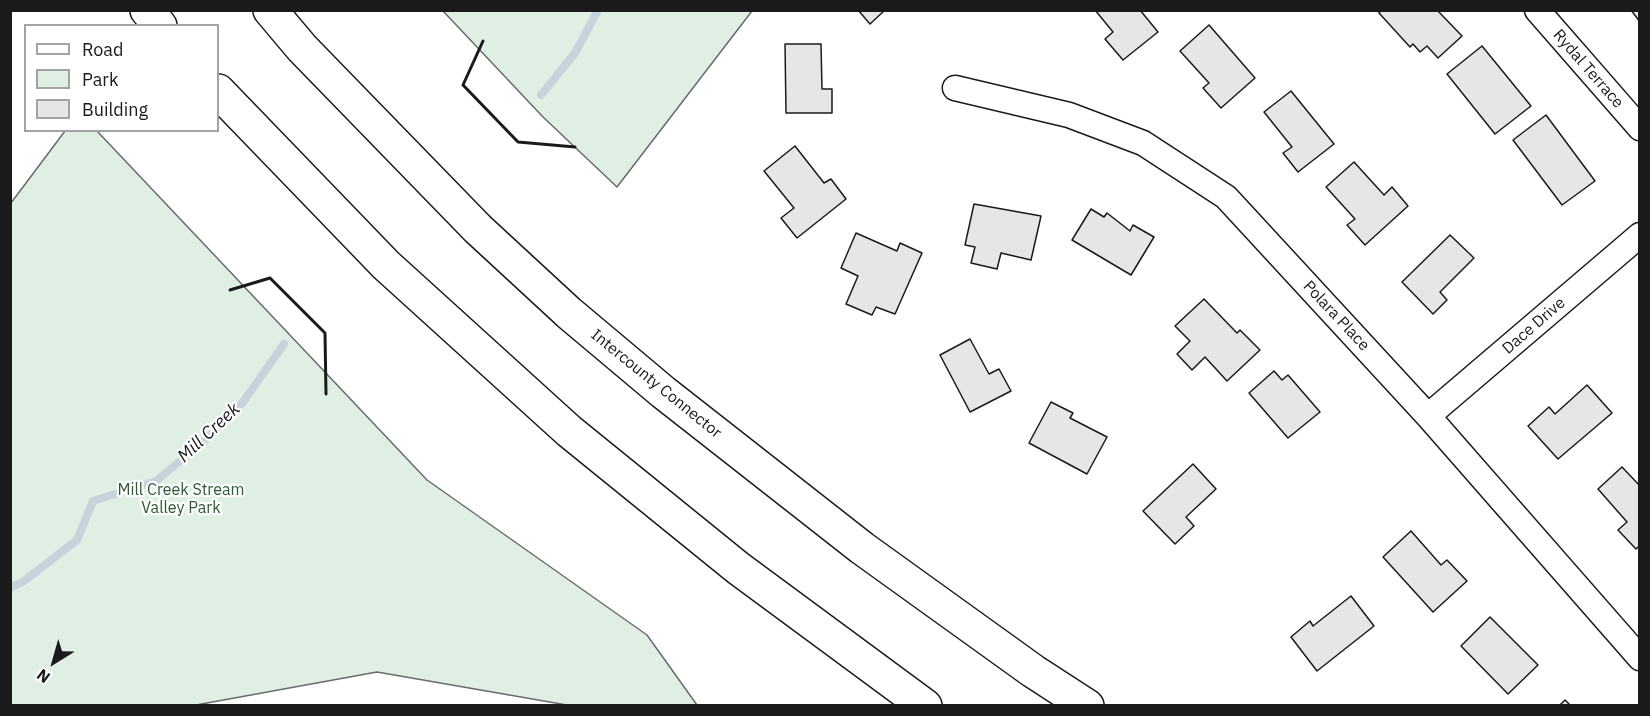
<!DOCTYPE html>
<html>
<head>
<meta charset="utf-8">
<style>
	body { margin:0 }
	#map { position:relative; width:1650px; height:716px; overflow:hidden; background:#fff; font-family:"IBM Plex Sans",sans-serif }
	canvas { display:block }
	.frame { position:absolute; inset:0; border:12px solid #1a1a1a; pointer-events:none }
	.legend { position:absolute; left:24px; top:24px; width:195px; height:108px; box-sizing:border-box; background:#fff; border:2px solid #a3a3a3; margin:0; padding:8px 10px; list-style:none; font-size:18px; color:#1a1a1a }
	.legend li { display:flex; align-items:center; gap:12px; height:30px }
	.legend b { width:30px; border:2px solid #a3a3a3 }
	.north { position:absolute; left:24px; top:632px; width:60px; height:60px; -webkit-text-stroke:4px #fff; paint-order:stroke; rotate:217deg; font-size:16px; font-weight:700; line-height:24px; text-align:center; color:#1a1a1a }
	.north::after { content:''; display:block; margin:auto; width:21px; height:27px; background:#1a1a1a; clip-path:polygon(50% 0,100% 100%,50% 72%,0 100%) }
</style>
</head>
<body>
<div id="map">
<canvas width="1650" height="716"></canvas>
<div class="frame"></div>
<ul class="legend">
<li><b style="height:8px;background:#fff"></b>Road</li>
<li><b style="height:16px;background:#e0efe3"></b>Park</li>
<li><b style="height:16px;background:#e6e6e6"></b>Building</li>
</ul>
<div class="north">N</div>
</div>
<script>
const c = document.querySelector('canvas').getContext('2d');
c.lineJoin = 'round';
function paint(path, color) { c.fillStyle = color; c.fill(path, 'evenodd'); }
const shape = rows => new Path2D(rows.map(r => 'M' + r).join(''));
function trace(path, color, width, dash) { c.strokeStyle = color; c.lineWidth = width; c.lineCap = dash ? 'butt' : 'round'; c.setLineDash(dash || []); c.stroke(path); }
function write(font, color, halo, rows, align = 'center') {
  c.font = font + ' "IBM Plex Sans",sans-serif'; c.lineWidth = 4.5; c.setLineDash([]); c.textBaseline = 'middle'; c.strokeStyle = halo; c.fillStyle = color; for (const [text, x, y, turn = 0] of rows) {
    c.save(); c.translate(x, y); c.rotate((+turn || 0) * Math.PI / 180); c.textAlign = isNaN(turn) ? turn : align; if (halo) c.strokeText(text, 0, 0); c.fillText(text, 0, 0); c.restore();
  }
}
const green = shape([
	[443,11,752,11,617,187,543,117,443,11],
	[65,131,97,131,427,480,647,635,697,705,567,705,377,672,196,705,11,705,11,203,65,131]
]);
paint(green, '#e0efe3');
trace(green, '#6a6a6a', 1.5);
trace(shape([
	[541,95,575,53,598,10],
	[10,588,24,581,77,540,93,501,156,481,201,444,243,402,284,344]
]), '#c6d2dc', 8);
const building = shape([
	[858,10,885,10,870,24,858,10],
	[1095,10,1140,10,1158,32,1123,60,1105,39,1113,32,1095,10],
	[1381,10,1437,10,1462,36,1438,58,1427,46,1420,52,1413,44,1410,47,1379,13,1381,10],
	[1631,10,1640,10,1640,22,1631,10],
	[1209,25,1255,78,1221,108,1203,88,1209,83,1180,51,1209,25],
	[785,44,821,44,822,89,832,89,832,113,786,113,785,44],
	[1482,46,1531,106,1495,134,1447,74,1482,46],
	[1291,91,1334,144,1298,172,1283,153,1292,147,1264,112,1291,91],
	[1546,115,1595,181,1562,205,1513,140,1546,115],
	[795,146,824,183,831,179,846,199,797,238,781,218,794,208,764,171,795,146],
	[1354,162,1384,195,1392,187,1408,206,1365,245,1347,225,1355,219,1326,187,1354,162],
	[974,204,1041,216,1031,260,1001,253,997,269,971,263,975,247,965,245,974,204],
	[1091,209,1104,217,1107,213,1130,231,1133,225,1154,237,1131,275,1072,240,1091,209],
	[856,233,897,251,900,243,922,253,895,314,876,307,872,315,846,304,858,276,841,268,856,233],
	[1450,235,1474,258,1440,292,1447,300,1433,314,1402,282,1450,235],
	[1204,299,1237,333,1240,330,1260,350,1227,381,1205,357,1192,370,1177,354,1190,341,1175,326,1204,299],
	[970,339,989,374,999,369,1011,391,970,412,940,355,970,339],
	[1274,371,1282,380,1288,375,1320,412,1288,438,1249,393,1274,371],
	[1587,385,1612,413,1558,459,1528,426,1549,407,1555,414,1587,385],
	[1051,402,1073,413,1070,418,1107,437,1087,474,1029,443,1051,402],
	[1193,464,1216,489,1186,517,1194,526,1175,544,1143,511,1193,464],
	[1622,467,1640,486,1640,545,1636,549,1618,530,1627,522,1598,489,1622,467],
	[1411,531,1441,565,1447,560,1467,581,1433,612,1383,557,1411,531],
	[1351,596,1374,626,1317,671,1291,637,1310,621,1313,626,1351,596],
	[1490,617,1538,665,1508,694,1461,646,1490,617],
	[1565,700,1571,706,1559,706,1565,700]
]);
paint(building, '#e6e6e6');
trace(building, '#1a1a1a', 1.5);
const street = shape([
	[1537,10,1640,128],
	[955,88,1069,115,1143,143,1226,197,1428,416,1640,658],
	[1428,416,1640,235]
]);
const highway = shape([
	[147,10,160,26],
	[270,10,302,48,478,229,569,313,663,392,862,548,1033,671,1087,706],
	[218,91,386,265,569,431,738,568,925,706]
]);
trace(street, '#1a1a1a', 27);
trace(highway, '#1a1a1a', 36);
trace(street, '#fff', 24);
trace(highway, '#fff', 33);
trace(shape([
	[483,41,463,85,518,142,575,147],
	[230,290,270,278,325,333,326,394]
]), '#1a1a1a', 3);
write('16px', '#1a1a1a', '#fff', [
	["Rydal Terrace",1588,69,49],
	["Polara Place",1336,316,47],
	["Dace Drive",1534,326,-41],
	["Intercounty Connector",656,384,39]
]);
write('16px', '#2b5a34', '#fff', [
	["Mill Creek Stream",181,490],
	["Valley Park",181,508]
]);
write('italic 18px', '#1a1a1a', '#fff', [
	["Mill Creek",209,433,-43]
]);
</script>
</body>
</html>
